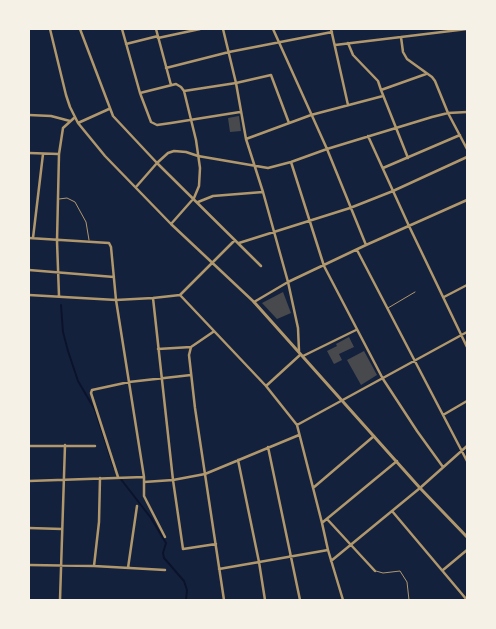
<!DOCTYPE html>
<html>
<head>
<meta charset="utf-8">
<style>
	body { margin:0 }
	#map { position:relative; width:496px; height:629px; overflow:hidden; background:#14213d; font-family:Raleway,sans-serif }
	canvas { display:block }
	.frame { position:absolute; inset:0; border:30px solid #f6f1e7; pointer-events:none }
</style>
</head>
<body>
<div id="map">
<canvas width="496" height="629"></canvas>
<div class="frame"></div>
</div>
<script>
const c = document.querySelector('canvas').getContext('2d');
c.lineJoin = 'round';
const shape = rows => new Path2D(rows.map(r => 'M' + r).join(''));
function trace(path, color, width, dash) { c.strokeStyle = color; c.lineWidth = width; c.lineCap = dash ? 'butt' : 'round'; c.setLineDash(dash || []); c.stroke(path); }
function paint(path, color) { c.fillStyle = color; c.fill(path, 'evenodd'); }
trace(shape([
	[61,305,63,332,68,351,78,381,95,410,114,468],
	[120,478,151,518,166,543,163,553,164,558,184,581,187,590,186,600]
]), '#0b132b', 2);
paint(shape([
	[239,116,241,131,230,132,228,118],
	[283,292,291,313,277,319,262,303],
	[349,337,354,347,339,354,342,360,334,364,327,351,337,346,336,344],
	[364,351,377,375,361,385,347,360]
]), '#48494c');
trace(shape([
	[59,199,67,198,75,202,86,222,89,240],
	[388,308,415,292],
	[376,571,383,573,400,571,407,582,409,600]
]), '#b1986c', 1);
trace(shape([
	[50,29,66,95,70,107,78,123,105,156,171,224,254,302,288,282,366,245,467,200],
	[80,29,113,116,157,163,261,266],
	[122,29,140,93,151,122,157,125,171,123,240,112],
	[156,29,171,85],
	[223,29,236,83,246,139,263,192,288,282,298,328,299,351],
	[273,29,327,149,366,245],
	[331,29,348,105],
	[401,37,403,52,407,59,432,77,435,81,448,113,467,149],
	[158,38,200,29],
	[348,43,353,55,378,81,381,90],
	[126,44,158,36],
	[335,45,467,29],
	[166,68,229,52,332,32],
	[184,91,236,83,271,75,289,123],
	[140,93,176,84,181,87,184,91,196,140,200,168,199,186,194,198,171,224],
	[29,115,51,116,70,121],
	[78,123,109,109],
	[368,136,409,226,467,347],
	[246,139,311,115,383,96],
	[29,153,59,154],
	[408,158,381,90,426,74],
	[291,162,324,266,383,379,417,431,443,467],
	[383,168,460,135],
	[136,187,157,163,168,153,174,151,186,152,198,156,268,168,291,162,327,149,432,117,448,113,467,112],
	[198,202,213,196,263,192],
	[29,238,109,243,111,247,116,300,144,477,144,496,165,537],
	[33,238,43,154],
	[239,243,350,208,393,191,467,157],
	[357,250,467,461],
	[29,270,114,277],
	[29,295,116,300,153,298,180,295,235,240],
	[180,295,266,386,297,425,322,523,328,550,343,600],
	[59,296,57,241,59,154,63,128,74,118],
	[444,297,467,285],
	[153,298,173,480,183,549,216,544],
	[191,347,189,355,195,408,224,600],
	[158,349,191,347,213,332],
	[303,356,356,330],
	[266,386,300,355],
	[443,415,467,401],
	[297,425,467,332],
	[29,446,95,446],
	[268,447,300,600],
	[238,460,259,562,265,600],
	[118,477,91,393,92,390,129,382,191,375],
	[29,481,144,477],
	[144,482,173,480,205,474,299,435],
	[313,488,374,436],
	[392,511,467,600],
	[327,519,375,571],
	[323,522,397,461],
	[29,528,62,529],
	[331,561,420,488,467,446],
	[29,565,94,566,99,522,100,478],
	[94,566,165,570],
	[128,568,137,506],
	[219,569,328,550],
	[443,570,467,550],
	[60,600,65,445]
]), '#b1986c', 2.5);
trace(shape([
	[254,302,420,488,467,537]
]), '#b1986c', 3);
</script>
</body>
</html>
